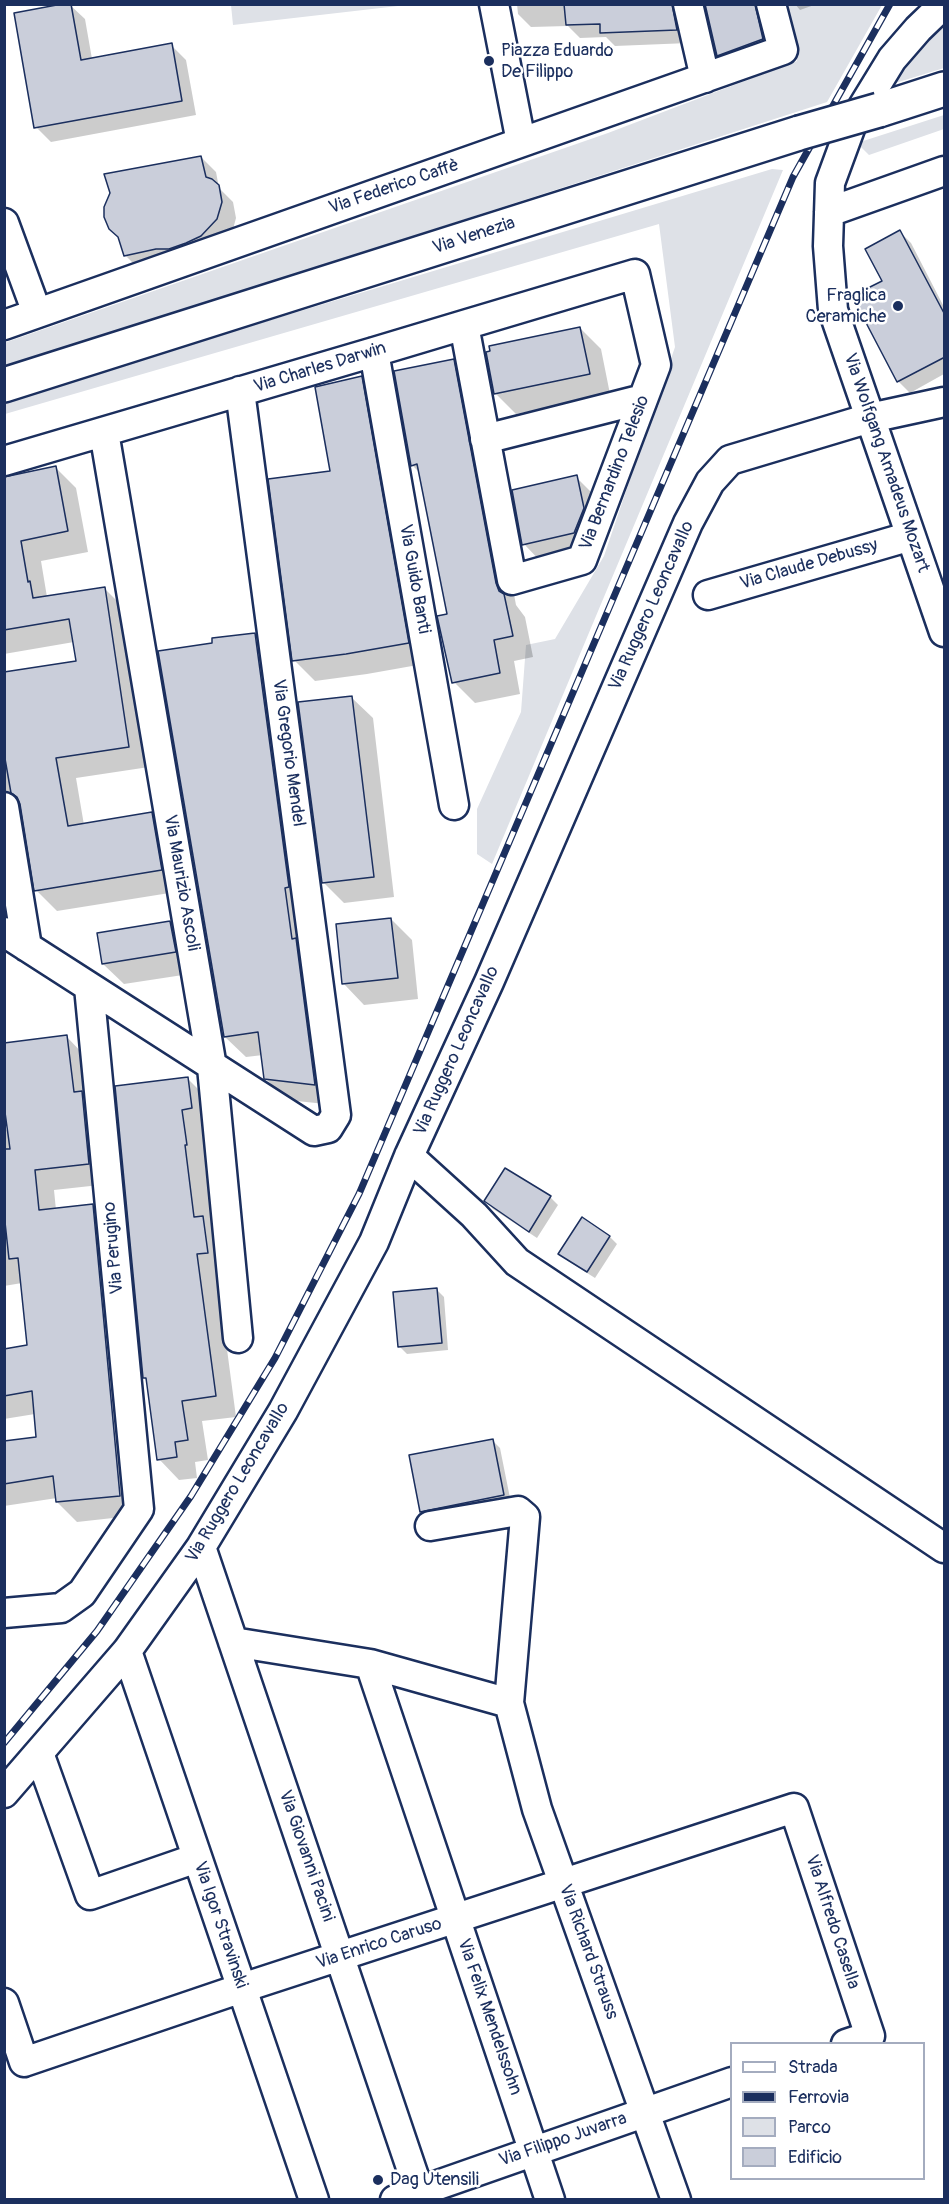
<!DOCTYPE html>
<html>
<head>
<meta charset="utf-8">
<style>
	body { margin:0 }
	#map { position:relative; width:949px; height:2204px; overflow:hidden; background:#fff; font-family:Pangolin,sans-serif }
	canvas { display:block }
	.frame { position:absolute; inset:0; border:6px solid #1b2f5e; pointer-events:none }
	.legend { position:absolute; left:730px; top:2042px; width:195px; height:138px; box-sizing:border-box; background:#fff; border:2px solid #a4acbf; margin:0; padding:8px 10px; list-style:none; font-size:18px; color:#1b2f5e }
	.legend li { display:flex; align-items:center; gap:12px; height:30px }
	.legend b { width:30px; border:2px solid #a4acbf }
</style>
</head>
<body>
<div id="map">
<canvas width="949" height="2204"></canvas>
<div class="frame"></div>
<ul class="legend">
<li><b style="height:8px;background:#fff"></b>Strada</li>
<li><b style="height:8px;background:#1b2f5e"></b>Ferrovia</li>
<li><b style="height:16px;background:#dee1e7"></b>Parco</li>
<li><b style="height:16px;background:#caceda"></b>Edificio</li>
</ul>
</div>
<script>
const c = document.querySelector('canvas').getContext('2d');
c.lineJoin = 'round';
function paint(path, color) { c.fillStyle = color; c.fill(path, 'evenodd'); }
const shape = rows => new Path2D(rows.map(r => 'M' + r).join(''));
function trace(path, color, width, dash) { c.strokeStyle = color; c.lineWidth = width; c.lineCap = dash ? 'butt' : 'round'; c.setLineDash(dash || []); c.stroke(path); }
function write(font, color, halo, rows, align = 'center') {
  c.font = font + ' Pangolin,sans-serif'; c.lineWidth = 5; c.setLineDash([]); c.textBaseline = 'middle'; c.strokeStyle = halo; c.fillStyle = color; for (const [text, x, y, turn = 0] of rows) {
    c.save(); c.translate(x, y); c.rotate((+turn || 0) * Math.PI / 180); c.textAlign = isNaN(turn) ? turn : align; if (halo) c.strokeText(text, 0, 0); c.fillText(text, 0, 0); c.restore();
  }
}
paint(shape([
	[398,4,398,6,233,25,231,5],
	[781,5,882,5,827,102,5,368,4,343,608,133,797,61],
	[944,17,944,68,889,85],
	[944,115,944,129,869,155,857,143],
	[772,169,783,170,492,864,477,854,477,809,521,712,526,645,555,639,604,556,675,347,659,224,5,414,5,400]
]), '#dee1e7');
paint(shape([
	[517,4,691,4,689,43,615,46,606,37,580,38,568,26,531,27,518,14],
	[707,4,774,4,776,53,732,68,718,55],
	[795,4,817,4,800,10],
	[70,5,85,19,92,59,171,45,186,60,196,115,51,142,36,127],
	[201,157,216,172,219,188,233,202,236,218,232,233,141,271,126,256],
	[900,232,911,243,944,307,944,374,910,393,898,381,854,297,884,282],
	[580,328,601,349,610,394,516,414,495,393],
	[453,360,474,381,516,605,525,617,533,657,514,661,520,694,475,703,454,682,449,615,420,473,412,465],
	[361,378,382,399,429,663,367,674,315,681,294,660,332,473],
	[55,467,76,488,88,552,41,561,47,597,104,588,125,609,149,767,76,778,84,825,151,814,172,835,182,891,57,911,36,890,23,812,4,815,4,674,78,663,74,642,4,654,4,478],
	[576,477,597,498,595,554,544,565,524,544],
	[255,634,276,655,335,1105,287,1100,266,1079,263,1055,246,1057,225,1037,214,644],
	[352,698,373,718,394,897,344,903,323,882],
	[391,919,412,940,418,999,364,1005,344,984],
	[170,922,191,943,196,973,124,984,103,964],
	[66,1036,86,1057,109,1184,54,1190,56,1210,93,1206,113,1226,140,1515,77,1522,57,1502,57,1498,4,1506,4,1443,37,1438,35,1414,4,1419,4,1351,29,1346,22,1283,4,1286,4,1223,7,1222,4,1199,4,1130,9,1129],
	[187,1078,208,1099,212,1129,202,1130,207,1166,205,1166,213,1228,223,1238,228,1273,217,1274,236,1417,202,1421,208,1460,195,1462,197,1478,179,1480,159,1459,148,1381,144,1378,117,1088],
	[505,1170,550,1197,558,1205,537,1238,493,1209,486,1201],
	[610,1237,617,1244,595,1278,568,1261,560,1254],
	[436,1289,444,1297,448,1350,407,1354,399,1346],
	[493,1441,500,1448,511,1503,429,1519,421,1511]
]), '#0003');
const building = shape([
	[62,4,71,4,81,60,172,43,182,101,34,128,14,13,62,4],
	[564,4,672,4,677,30,600,33,600,24,566,25,564,4],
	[705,4,755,4,763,39,717,56,705,4],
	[201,156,206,177,212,179,219,185,222,202,217,219,201,236,186,243,169,249,156,249,124,256,118,237,109,229,104,217,104,207,110,193,104,174,201,156],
	[900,230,945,315,945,357,897,382,852,296,882,281,865,249,900,230],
	[580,327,590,374,494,394,486,352,490,351,489,346,580,327],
	[454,359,496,583,499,591,504,594,513,636,494,640,500,673,452,683,437,616,447,614,417,464,411,466,394,371,454,359],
	[362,376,409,643,346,654,292,661,268,479,330,471,315,387,362,376],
	[56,466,68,531,21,541,28,582,30,581,33,598,105,587,129,747,56,758,68,826,152,812,162,870,34,891,20,804,17,797,11,793,4,753,4,672,76,661,69,619,4,630,4,477,56,466],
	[577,475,584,508,574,533,522,545,512,490,577,475],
	[255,633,289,887,285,888,292,939,296,938,315,1085,264,1079,258,1032,224,1037,158,651,212,643,212,638,255,633],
	[352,696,374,877,322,883,298,702,352,696],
	[391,918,398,978,342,984,336,924,391,918],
	[170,921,176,952,102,964,97,933,170,921],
	[67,1035,74,1092,82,1091,89,1164,35,1170,39,1210,93,1204,120,1496,56,1502,53,1476,4,1484,4,1441,36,1437,32,1391,4,1396,4,1349,27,1345,18,1258,9,1259,4,1213,4,1149,10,1149,4,1105,4,1043,67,1035],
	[188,1077,192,1108,182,1110,187,1145,185,1145,194,1217,203,1216,208,1253,197,1254,216,1396,182,1401,188,1440,175,1442,177,1457,157,1460,146,1378,143,1378,115,1086,188,1077],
	[505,1168,551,1196,529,1232,484,1201,505,1168],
	[582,1217,610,1236,587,1272,558,1254,582,1217],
	[437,1288,442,1343,398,1347,393,1292,437,1288],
	[493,1439,504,1495,420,1512,409,1455,493,1439]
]);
paint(building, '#caceda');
trace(building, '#1b2f5e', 1.5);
const minor = shape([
	[494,4,521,142],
	[688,4,705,78],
	[944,4,918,29,892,59,851,126,830,183,828,246,833,310,944,632],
	[829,212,944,171],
	[4,223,37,313],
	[4,325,783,50,771,4],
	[374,352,454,805],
	[104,432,212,1067,238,1338],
	[485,439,643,399],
	[4,461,374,352,464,325,635,274,656,365,582,560,512,580,464,325],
	[708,595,911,536],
	[4,807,27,947],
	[4,932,314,1131,328,1128,336,1115,240,391],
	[409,1156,474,1215,517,1262,944,1548],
	[430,1526,518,1511,525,1517,509,1703,537,1809,676,2200],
	[201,1547,422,2200],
	[4,1613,61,1608,82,1593,139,1509,89,987],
	[233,1642,370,1664,509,1703],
	[127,1651,314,2200],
	[370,1664,550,2200],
	[39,1753,90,1895,197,1858],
	[4,1793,127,1651,201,1547,283,1411,374,1242,409,1156,489,982,688,523,710,482,730,460,870,418,944,402],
	[4,2003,24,2062,242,1988,794,1808,870,2036,846,2044],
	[395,2200,732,2082]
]);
const major = shape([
	[879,110,944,89],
	[4,385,799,133]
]);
trace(minor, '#1b2f5e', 33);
trace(major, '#1b2f5e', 38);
trace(minor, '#fff', 28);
trace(major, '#fff', 33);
const rail = shape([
	[4,1743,97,1631,191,1496,275,1358,359,1194,793,177,890,4]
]);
trace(rail, '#1b2f5e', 7);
trace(rail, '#fff', 4.5, [14]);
const majorBridge = shape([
	[799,133,879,110]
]);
trace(majorBridge, '#1b2f5e', 38, []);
trace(majorBridge, '#fff', 33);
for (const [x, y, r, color] of [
	[489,61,6,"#1b2f5e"],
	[898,306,6,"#1b2f5e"],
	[378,2180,6,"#1b2f5e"]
]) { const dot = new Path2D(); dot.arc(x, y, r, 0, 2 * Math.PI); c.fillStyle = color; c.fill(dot); trace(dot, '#fff', 2); }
write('18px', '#1b2f5e', '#fff', [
	["Piazza Eduardo",501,51],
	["De Filippo",501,72],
	["Fraglica",886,296,"right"],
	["Ceramiche",886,317,"right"],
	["Dag Utensili",390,2180]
], 'left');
write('18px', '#1b2f5e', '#fff', [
	["Via Federico Caffè",394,187,-19],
	["Via Venezia",474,236,-18],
	["Via Charles Darwin",320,368,-17],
	["Via Wolfgang Amadeus Mozart",886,463,71],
	["Via Bernardino Telesio",615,473,-69],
	["Via Claude Debussy",809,565,-16],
	["Via Guido Banti",414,579,80],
	["Via Ruggero Leoncavallo",652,606,-66],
	["Via Gregorio Mendel",288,753,82],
	["Via Maurizio Ascoli",181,883,80],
	["Via Ruggero Leoncavallo",457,1051,-66],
	["Via Perugino",114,1248,-95],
	["Via Ruggero Leoncavallo",238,1483,-59],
	["Via Giovanni Pacini",306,1856,71],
	["Via Alfredo Casella",832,1922,72],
	["Via Igor Stravinski",220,1925,71],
	["Via Enrico Caruso",379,1944,-18],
	["Via Richard Strauss",588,1952,70],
	["Via Felix Mendelssohn",489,2017,71],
	["Via Filippo Juvarra",563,2140,-19]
]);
</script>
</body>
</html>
